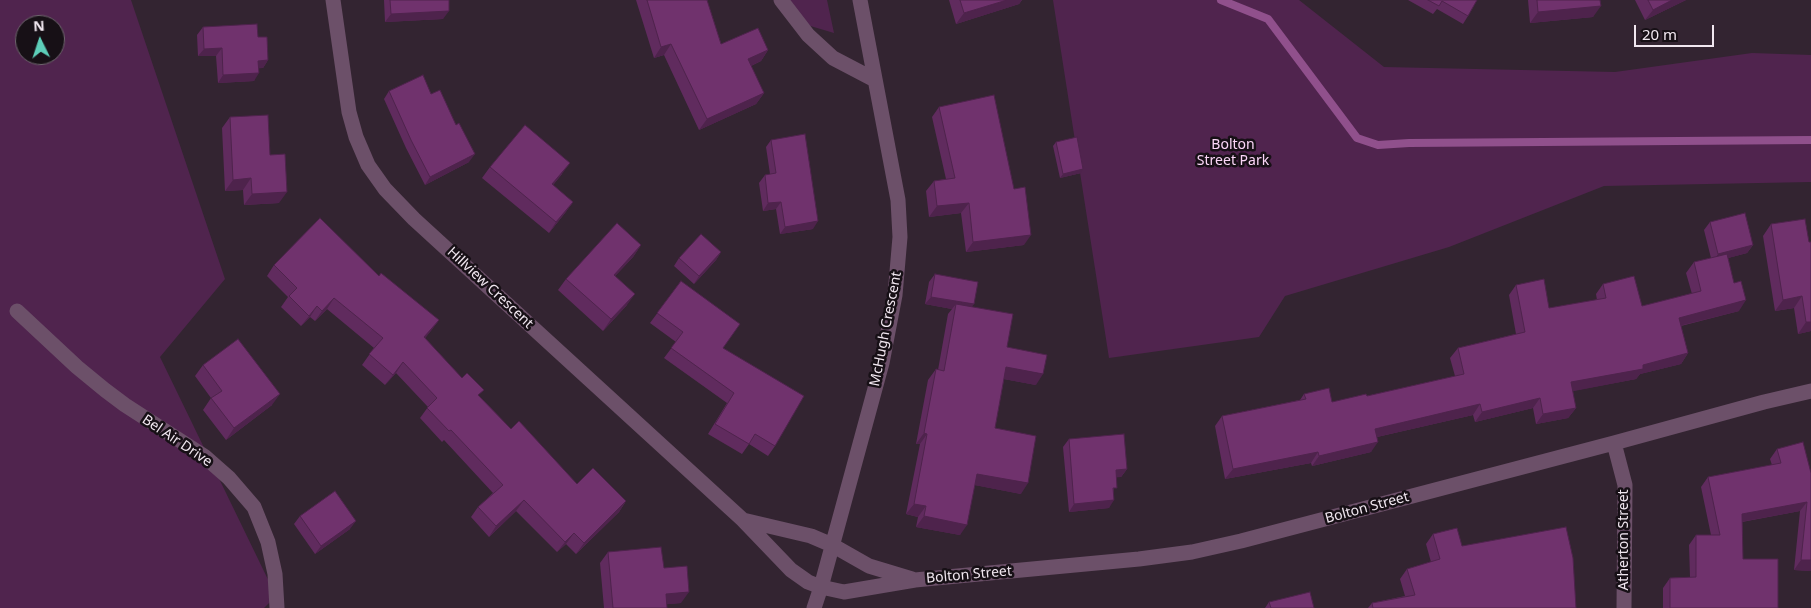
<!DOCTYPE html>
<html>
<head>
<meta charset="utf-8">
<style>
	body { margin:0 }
	#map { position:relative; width:1811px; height:608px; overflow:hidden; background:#332431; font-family:"Noto Sans",sans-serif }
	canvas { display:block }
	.north { position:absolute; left:15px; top:15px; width:50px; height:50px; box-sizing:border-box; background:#171016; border:1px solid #6e666d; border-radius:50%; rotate:356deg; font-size:14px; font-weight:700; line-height:20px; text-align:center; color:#f1e7f0 }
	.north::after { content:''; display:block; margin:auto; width:18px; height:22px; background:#5dceb9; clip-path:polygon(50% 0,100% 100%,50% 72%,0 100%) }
	.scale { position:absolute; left:1634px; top:25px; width:80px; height:22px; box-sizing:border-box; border:2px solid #f1e7f0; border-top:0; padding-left:6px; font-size:15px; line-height:18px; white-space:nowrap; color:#f1e7f0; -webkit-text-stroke:4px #171016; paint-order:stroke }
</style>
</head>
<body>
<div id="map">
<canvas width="1811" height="608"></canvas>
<div class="north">N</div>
<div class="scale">20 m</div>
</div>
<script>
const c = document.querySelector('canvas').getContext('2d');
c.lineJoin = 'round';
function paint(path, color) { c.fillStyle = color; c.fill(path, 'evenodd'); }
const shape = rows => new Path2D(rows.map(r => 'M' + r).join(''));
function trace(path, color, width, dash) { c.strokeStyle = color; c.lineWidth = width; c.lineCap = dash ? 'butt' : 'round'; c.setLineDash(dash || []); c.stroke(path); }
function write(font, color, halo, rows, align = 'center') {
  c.font = font + ' "Noto Sans",sans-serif'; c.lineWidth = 5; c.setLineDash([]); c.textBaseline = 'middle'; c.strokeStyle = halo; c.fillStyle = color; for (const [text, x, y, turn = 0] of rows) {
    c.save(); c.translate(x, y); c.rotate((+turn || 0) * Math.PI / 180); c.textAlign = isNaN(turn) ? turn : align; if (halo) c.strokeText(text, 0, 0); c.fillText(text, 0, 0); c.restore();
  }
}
paint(shape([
	[0,0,131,0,225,279,160,357,276,596,264,608,0,608],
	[25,25,55,25,55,55,25,55],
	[790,0,827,0,834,33,807,25],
	[1053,0,1299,0,1384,67,1615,72,1752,53,1811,55,1811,182,1604,186,1449,247,1285,296,1259,337,1109,358]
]), '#50244e');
trace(shape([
	[1221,0,1268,19,1357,138,1378,145,1409,143,1811,140]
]), '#90508c', 8);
trace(shape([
	[333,0,349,112,356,137,368,165,385,189,414,219,743,520,791,570,808,582,821,587,844,592,915,580,1139,559,1192,552,1241,541,1614,443,1764,402,1811,391],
	[781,0,808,35,833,58,875,80],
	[17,311,77,367,105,390,125,405,204,456,229,478,254,507,268,542,275,574,277,608],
	[1614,443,1625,485,1624,608],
	[743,520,811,536,832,545,869,566,912,579],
	[814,608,821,587,882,363,895,295,900,237,898,200,860,0]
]), '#6c5069', 15);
paint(shape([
	[384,0,449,0,443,19,385,22],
	[636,0,707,0,721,44,768,50,761,61,751,66,764,93,756,104,699,130,664,55,654,58],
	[949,0,1022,0,1019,4,956,24],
	[1408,0,1477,0,1468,16,1463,24,1437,9,1433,14],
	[1528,0,1600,0,1593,17,1530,23],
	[1635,0,1686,0,1645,20],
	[203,27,258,37,268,60,263,68,259,68,254,81,218,83,216,56,198,56,197,35],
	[389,91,431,94,469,162,425,185,406,148,384,99],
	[939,107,1024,245,966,252,961,213,929,217,926,191,934,181,946,179,932,117],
	[230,117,270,155,279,203,244,205,243,190,225,191,222,128],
	[771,140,813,229,780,234,776,209,763,211,759,183,765,175,770,174,766,147],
	[1056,142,1081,173,1060,178,1053,146],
	[490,167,562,174,553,185,573,202,565,213,549,233,482,178],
	[1710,222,1753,245,1747,253,1728,258,1739,311,1681,326,1688,353,1681,364,1640,374,1636,379,1572,391,1576,408,1568,418,1536,424,1533,408,1475,422,1473,415,1377,437,1371,452,1312,466,1311,463,1225,479,1215,426,1222,416,1300,400,1304,394,1332,402,1367,396,1455,376,1450,358,1458,348,1516,334,1509,295,1516,285,1549,308,1597,300,1596,294,1603,284,1642,306,1692,294,1686,273,1694,262,1711,258,1704,230],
	[1771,224,1809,242,1811,242,1811,331,1798,334,1794,308,1775,311,1763,236],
	[641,245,633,257,615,276,627,305,603,331,558,290,566,279],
	[721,252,716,260,694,284,674,266,679,258],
	[274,265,379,276,439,320,425,338,462,378,511,429,577,484,626,501,619,512,576,554,566,544,557,552,516,511,489,537,471,517,478,507,493,493,444,440,442,442,420,418,428,407,396,373,385,385,362,365,374,348,327,309,315,321,310,317,301,326,281,307,288,297,267,276],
	[935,274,972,307,1007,347,1036,385,1004,379,995,428,1021,494,975,485,960,535,916,527,918,517,906,514,920,444,916,444,928,380,936,369,938,370,948,314,952,309,925,304,929,282],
	[681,281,723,348,775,446,768,456,749,444,742,454,708,434,727,403,664,358,676,342,650,323],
	[203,365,272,405,226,440,203,410,211,398,195,376],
	[1069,439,1127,469,1121,477,1116,477,1113,493,1109,508,1069,512,1063,447],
	[1777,449,1811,473,1811,571,1794,570,1800,511,1742,522,1743,559,1778,608,1663,608,1663,588,1670,578,1690,577,1689,545,1696,535,1711,535,1701,487,1708,477,1772,465,1770,459],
	[300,516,350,529,315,554,294,524],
	[1433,534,1462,546,1576,608,1368,608,1372,603,1405,596,1400,579,1407,569,1431,562,1426,544],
	[608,552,664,568,681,603,667,604,667,608,604,608,600,563],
	[1269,602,1314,608,1265,608]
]), '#602b5e');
paint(shape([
	[1007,0,1022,0,1019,4,956,24,964,13],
	[1672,0,1686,0,1645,20,1653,10],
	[1601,6,1593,17,1530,23,1538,12],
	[449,11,443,19,385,22,391,14],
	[671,44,664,55,654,58,661,47],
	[222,48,216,56,198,56,204,49],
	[768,50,761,61,740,71,748,59],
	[268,60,263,68,253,69,258,61],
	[259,73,254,81,218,83,223,75],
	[764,93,756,104,699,130,707,119],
	[475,154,469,162,425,185,430,177],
	[570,163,562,174,544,196,552,184],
	[1083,169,1081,173,1060,178,1063,174],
	[251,178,243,190,225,191,233,180],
	[287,192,279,203,244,205,252,194],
	[573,202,565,213,549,233,556,222],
	[781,202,776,209,763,211,768,203],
	[969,203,961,213,929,217,937,206],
	[818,221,813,229,780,234,785,227],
	[1031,235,1024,245,966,252,973,242],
	[641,245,633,257,606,286,614,275],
	[1753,245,1747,253,1713,262,1718,254],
	[721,252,716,260,694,284,699,276],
	[635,294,627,305,603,331,611,319],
	[1802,296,1794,308,1775,311,1783,300],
	[931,297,974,304,968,312,956,304,952,309,925,304],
	[334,298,327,309,315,321,322,311],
	[1746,300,1739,311,1671,328,1679,318],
	[317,306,310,317,301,326],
	[439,320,431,331,417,348,424,337],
	[1806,322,1811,322,1811,331,1798,334],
	[1688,353,1681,364,1640,374,1636,379,1564,393,1571,382,1643,365],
	[403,362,396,373,385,385,393,375],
	[1006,367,1043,374,1036,385,998,378],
	[280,394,272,405,226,440,234,428],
	[1540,398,1533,408,1475,422,1482,412],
	[1480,404,1473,415,1368,439,1375,429],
	[1576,408,1568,418,1536,424,1543,414],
	[924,433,927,434,920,444,916,444],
	[1378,442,1371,452,1312,466,1319,456],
	[1318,452,1311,463,1225,479,1233,469],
	[1127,469,1121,477,1110,478,1116,470],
	[977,474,1028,483,1021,494,969,484],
	[524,500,516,511,489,537,496,526],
	[1114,500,1109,508,1069,512,1074,504],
	[626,501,619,512,576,554,584,543],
	[1807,502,1800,511,1735,523,1742,514],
	[914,504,926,506,918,517,906,514],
	[924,516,967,525,960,535,916,527],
	[356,521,350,529,315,554,321,546],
	[574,533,566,544,557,552,565,542],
	[1801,560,1811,560,1811,571,1794,570],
	[689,592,681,603,658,605,666,594]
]), '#4e234c');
const building = shape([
	[390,0,449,0,449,11,391,14,390,0],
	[647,0,707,0,721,44,758,28,768,50,748,59,764,93,707,119,671,44,661,47,647,0],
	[960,0,1007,0,964,13,960,0],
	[1428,0,1477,0,1468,16,1442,1,1439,6,1428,0],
	[1537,0,1600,0,1601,6,1538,12,1537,0],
	[1648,0,1672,0,1653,10,1648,0],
	[257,24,258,37,267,37,268,60,258,61,259,73,223,75,222,48,204,49,203,27,257,24],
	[423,75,431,94,440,90,456,125,459,123,475,154,430,177,411,140,389,91,423,75],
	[994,95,1014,189,1025,187,1031,235,973,242,969,203,937,206,934,181,955,178,939,107,994,95],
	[268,115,270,155,285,154,287,192,252,194,251,178,233,180,230,117,268,115],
	[525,125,570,163,552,184,573,202,556,222,490,167,525,125],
	[805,134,818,221,785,227,781,202,768,203,765,175,776,173,771,140,805,134],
	[1077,137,1083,169,1063,174,1056,142,1077,137],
	[1745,213,1753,245,1718,254,1710,222,1745,213],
	[320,218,379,276,381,273,439,320,424,337,462,378,467,373,484,390,478,395,511,429,519,421,577,484,593,468,626,501,584,543,574,533,565,542,524,500,496,526,478,507,503,485,451,430,449,431,427,408,437,398,403,362,393,375,369,354,383,338,334,298,322,311,317,306,309,316,289,296,297,288,274,265,320,218],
	[1805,219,1809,242,1811,242,1811,322,1806,322,1802,296,1783,300,1771,224,1805,219],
	[617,223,641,245,614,275,635,294,611,319,566,279,617,223],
	[701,234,721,252,699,276,679,258,701,234],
	[1727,254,1734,283,1741,281,1746,300,1679,318,1688,353,1643,365,1643,369,1571,382,1576,408,1543,414,1540,398,1482,412,1480,404,1375,429,1378,442,1319,456,1318,452,1233,469,1222,416,1306,399,1304,394,1329,388,1332,402,1366,394,1367,396,1464,374,1458,348,1525,332,1516,285,1544,279,1549,308,1606,298,1603,284,1634,276,1642,306,1701,291,1694,262,1727,254],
	[935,274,978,282,974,304,931,297,935,274],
	[681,281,740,324,723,348,804,396,775,446,755,434,749,444,715,424,734,393,671,348,683,332,657,313,681,281],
	[956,304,1013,314,1007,347,1047,355,1043,374,1006,367,995,428,1036,436,1028,483,977,474,967,525,924,516,926,506,914,504,927,434,924,433,936,369,944,371,956,304],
	[238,339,280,394,234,428,211,398,222,391,203,365,238,339],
	[1124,434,1127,469,1116,470,1117,488,1113,488,1114,500,1074,504,1069,439,1124,434],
	[1803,442,1811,473,1811,560,1801,560,1807,502,1742,514,1743,559,1778,559,1778,608,1670,608,1670,578,1696,577,1696,535,1720,535,1708,477,1781,463,1777,449,1803,442],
	[335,491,356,521,321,546,300,516,335,491],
	[1566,527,1573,558,1576,608,1373,608,1372,603,1415,595,1407,569,1440,559,1433,534,1457,528,1462,546,1566,527],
	[661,547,664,568,687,566,689,592,666,594,667,608,613,608,608,552,661,547],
	[1310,592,1314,608,1271,608,1269,602,1310,592]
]);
paint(building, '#70326d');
trace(building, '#4e234c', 1);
write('14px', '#fbd6f7', '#171016', [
	["Bolton",1233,145],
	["Street Park",1233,161]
]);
write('14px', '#f1e7f0', '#171016', [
	["Hillview Crescent",490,288,43],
	["McHugh Crescent",886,329,-79],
	["Bel Air Drive",177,441,34],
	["Bolton Street",1367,508,-15],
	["Atherton Street",1624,540,-90],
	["Bolton Street",969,575,-5]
]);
</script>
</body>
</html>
